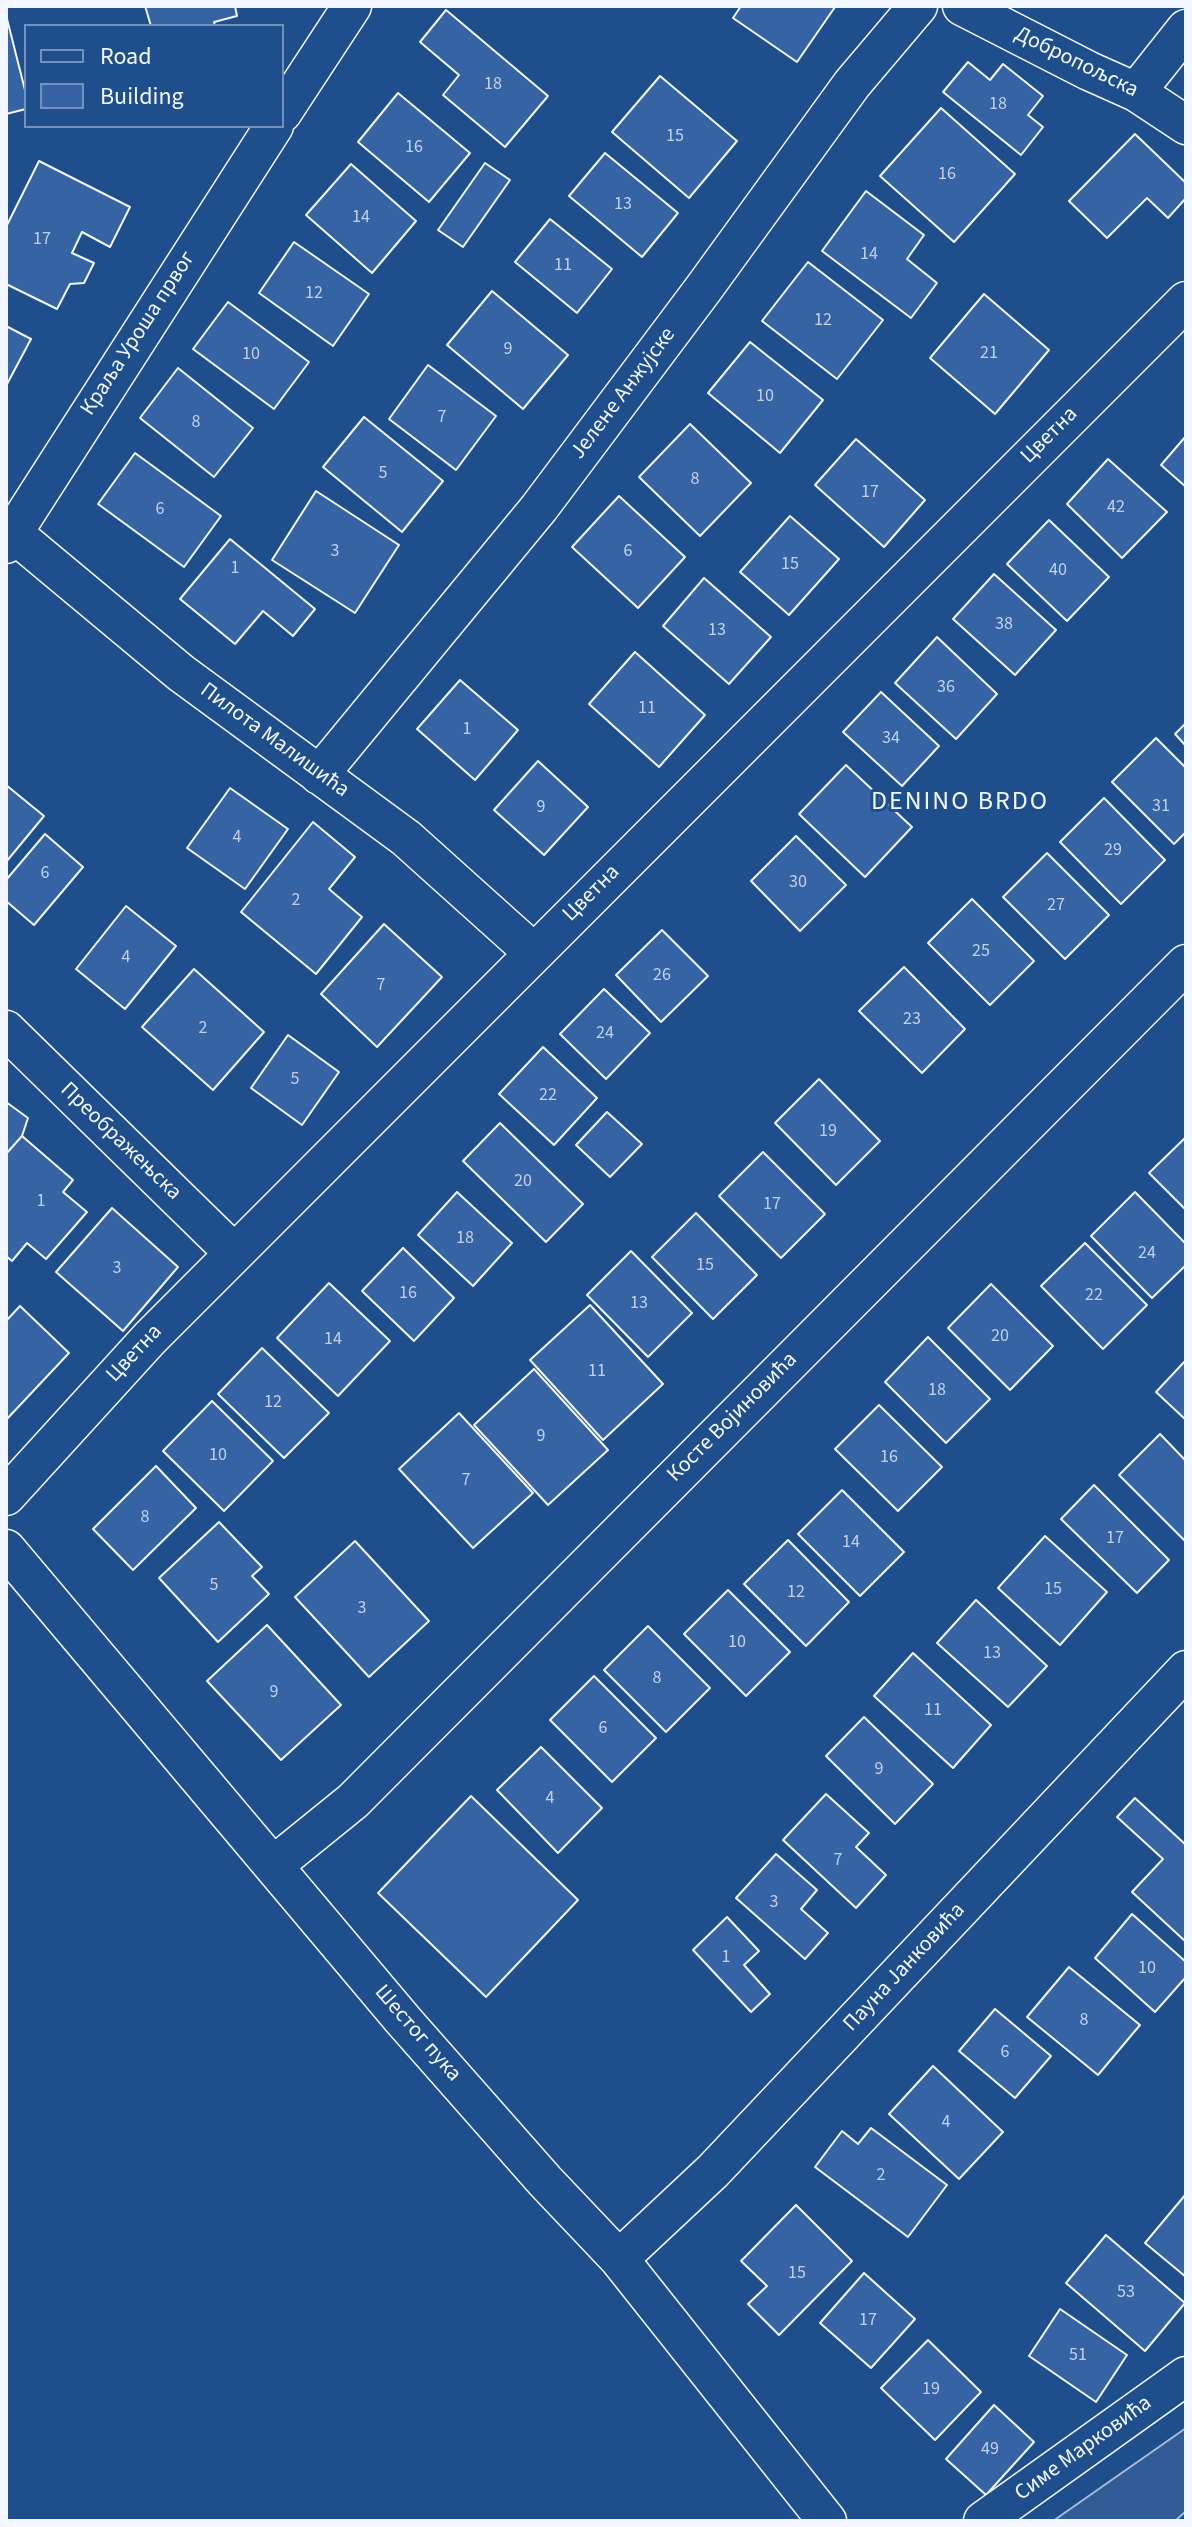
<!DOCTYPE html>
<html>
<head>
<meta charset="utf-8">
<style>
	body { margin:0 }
	#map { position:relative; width:1192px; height:2527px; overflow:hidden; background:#1f4e8c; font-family:"Source Sans 3",sans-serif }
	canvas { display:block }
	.frame { position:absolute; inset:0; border:8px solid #f2f6ff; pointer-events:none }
	.legend { position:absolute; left:24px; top:24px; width:260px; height:104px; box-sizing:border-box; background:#1f4e8c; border:2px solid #7391ba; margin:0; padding:10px 14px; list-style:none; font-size:24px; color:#f2f6ff }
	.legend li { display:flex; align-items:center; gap:16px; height:40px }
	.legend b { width:40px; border:2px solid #7391ba }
</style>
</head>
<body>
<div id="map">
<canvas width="1192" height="2527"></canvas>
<div class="frame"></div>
<ul class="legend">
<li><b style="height:10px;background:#1f4e8c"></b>Road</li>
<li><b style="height:22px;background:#3563a3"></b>Building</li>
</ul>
</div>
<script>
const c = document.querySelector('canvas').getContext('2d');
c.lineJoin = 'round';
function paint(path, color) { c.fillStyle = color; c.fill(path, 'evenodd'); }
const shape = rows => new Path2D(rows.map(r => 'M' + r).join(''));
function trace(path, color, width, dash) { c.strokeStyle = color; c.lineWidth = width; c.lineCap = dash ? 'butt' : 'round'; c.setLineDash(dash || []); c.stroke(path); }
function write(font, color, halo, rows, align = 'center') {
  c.font = font + ' "Source Sans 3",sans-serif'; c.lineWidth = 6; c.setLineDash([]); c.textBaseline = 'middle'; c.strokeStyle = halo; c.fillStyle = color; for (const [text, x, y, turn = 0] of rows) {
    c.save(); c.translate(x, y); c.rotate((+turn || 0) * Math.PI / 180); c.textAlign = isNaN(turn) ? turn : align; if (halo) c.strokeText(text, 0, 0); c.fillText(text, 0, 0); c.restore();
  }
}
const built = shape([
	[1186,2428,1186,2511,1175,2521,1053,2521,1186,2428]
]);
paint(built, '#305b95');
trace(built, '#a8bbd7', 2);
const building = shape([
	[145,6,235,6,237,16,214,22,215,26,151,26,145,6],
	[741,6,833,6,835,7,797,62,733,18,741,6],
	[446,10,548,96,505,147,443,95,459,75,420,42,446,10],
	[6,15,26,94,26,109,6,114,6,15],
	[968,62,990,80,1003,64,1043,96,1028,115,1043,127,1021,155,943,92,968,62],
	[660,76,737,141,689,198,612,132,660,76],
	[398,93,470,153,429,202,358,142,398,93],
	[941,108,1015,174,954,242,880,176,941,108],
	[1135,134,1186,183,1186,198,1168,218,1147,198,1107,238,1069,201,1135,134],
	[605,153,678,213,642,257,569,196,605,153],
	[39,161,130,207,110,247,82,232,72,253,94,263,84,283,70,284,57,309,6,284,6,227,39,161],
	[485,163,510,180,463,247,438,230,485,163],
	[351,164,416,221,372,273,306,215,351,164],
	[866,191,924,235,907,259,937,283,911,318,822,251,866,191],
	[550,219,612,269,577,313,515,262,550,219],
	[294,242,369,294,333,346,259,293,294,242],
	[808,262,883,320,837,379,762,321,808,262],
	[492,291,568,355,523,409,447,345,492,291],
	[984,294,1049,350,995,414,930,358,984,294],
	[228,302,309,362,274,409,193,349,228,302],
	[6,326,31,339,6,386,6,326],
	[750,342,823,400,780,453,708,393,750,342],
	[428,365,496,416,456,470,389,419,428,365],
	[178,368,253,428,214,477,140,418,178,368],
	[364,417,443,481,402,532,323,467,364,417],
	[690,424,751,483,700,536,639,477,690,424],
	[1186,436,1186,487,1161,465,1186,436],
	[856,439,925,500,884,547,815,485,856,439],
	[135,453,221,516,184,567,98,504,135,453],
	[1108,459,1167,512,1122,558,1067,504,1108,459],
	[316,491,399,545,355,613,272,560,316,491],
	[619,496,685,557,638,608,572,547,619,496],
	[790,516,839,559,789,615,740,572,790,516],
	[1049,520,1109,577,1067,621,1007,564,1049,520],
	[230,539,315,609,293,636,263,611,235,644,180,599,230,539],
	[994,574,1056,630,1015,675,953,619,994,574],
	[704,578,771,637,729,684,663,626,704,578],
	[937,637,997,694,956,739,895,683,937,637],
	[635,652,705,715,659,767,589,704,635,652],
	[460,680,518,730,475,780,417,729,460,680],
	[881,692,939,746,902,786,843,732,881,692],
	[1186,723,1186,746,1175,734,1186,723],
	[1156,738,1186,768,1186,832,1174,844,1112,782,1156,738],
	[538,761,588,807,544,855,494,810,538,761],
	[846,765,912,827,865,877,799,814,846,765],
	[6,785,44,816,6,862,6,785],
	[230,788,288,829,245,889,187,848,230,788],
	[1104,798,1165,860,1121,904,1060,842,1104,798],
	[313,822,355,857,329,889,362,917,316,974,241,912,313,822],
	[45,834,83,867,34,925,6,901,6,880,45,834],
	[796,836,846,885,800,931,751,881,796,836],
	[1047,853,1109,915,1065,959,1003,897,1047,853],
	[972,899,1034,961,990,1005,928,943,972,899],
	[126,906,176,946,125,1009,76,969,126,906],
	[384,924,442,977,377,1047,321,994,384,924],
	[662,930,708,976,661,1022,616,975,662,930],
	[904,967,965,1029,922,1073,859,1011,904,967],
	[194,969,264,1032,213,1090,142,1027,194,969],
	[604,989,650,1033,606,1079,560,1034,604,989],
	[288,1035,339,1072,302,1125,251,1088,288,1035],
	[543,1047,597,1098,554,1145,499,1094,543,1047],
	[819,1079,880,1141,836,1185,775,1123,819,1079],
	[6,1102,28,1118,22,1136,6,1154,6,1102],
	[607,1112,642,1144,610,1177,576,1145,607,1112],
	[500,1123,583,1204,546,1242,463,1161,500,1123],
	[22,1136,73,1180,63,1192,87,1212,46,1259,27,1243,12,1261,6,1256,6,1154,22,1136],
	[1186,1137,1186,1210,1149,1173,1186,1137],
	[763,1152,825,1214,781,1258,719,1196,763,1152],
	[457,1192,512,1243,473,1286,418,1235,457,1192],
	[1135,1192,1186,1244,1186,1265,1152,1298,1091,1236,1135,1192],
	[112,1208,178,1267,123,1331,56,1272,112,1208],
	[696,1213,757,1275,713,1319,652,1257,696,1213],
	[1085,1243,1147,1305,1103,1349,1041,1286,1085,1243],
	[403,1248,454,1298,414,1341,362,1291,403,1248],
	[631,1251,692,1313,648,1357,587,1295,631,1251],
	[329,1283,390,1341,338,1396,277,1338,329,1283],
	[991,1284,1053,1346,1010,1390,948,1328,991,1284],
	[590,1305,663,1384,603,1440,530,1360,590,1305],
	[20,1306,69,1353,6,1420,6,1321,20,1306],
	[928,1337,990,1399,946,1443,885,1382,928,1337],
	[262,1348,329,1413,284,1458,218,1394,262,1348],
	[1186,1360,1186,1420,1156,1392,1186,1360],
	[534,1369,608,1450,548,1505,474,1425,534,1369],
	[212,1401,273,1461,224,1511,163,1451,212,1401],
	[879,1405,942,1467,898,1511,835,1449,879,1405],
	[459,1413,533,1493,473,1548,399,1469,459,1413],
	[1160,1434,1186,1461,1186,1542,1119,1475,1160,1434],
	[156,1466,196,1508,133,1570,93,1529,156,1466],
	[1094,1485,1169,1560,1137,1593,1061,1519,1094,1485],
	[842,1490,904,1552,860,1596,798,1534,842,1490],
	[219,1522,262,1567,252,1576,269,1594,218,1642,159,1578,219,1522],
	[1045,1536,1107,1592,1060,1645,998,1588,1045,1536],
	[788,1540,849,1602,806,1646,744,1584,788,1540],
	[355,1541,429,1621,369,1677,295,1597,355,1541],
	[728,1590,790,1652,746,1696,684,1634,728,1590],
	[976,1600,1047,1666,1008,1707,937,1643,976,1600],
	[267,1625,341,1705,281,1760,207,1681,267,1625],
	[648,1626,710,1688,666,1732,604,1670,648,1626],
	[913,1653,991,1725,953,1768,874,1696,913,1653],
	[594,1676,656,1738,612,1782,550,1720,594,1676],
	[864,1717,933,1784,895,1824,826,1756,864,1717],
	[541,1747,602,1808,558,1853,497,1790,541,1747],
	[826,1794,869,1833,856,1847,886,1875,856,1908,783,1840,826,1794],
	[471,1796,578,1900,486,1997,378,1893,471,1796],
	[1135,1798,1186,1845,1186,1942,1132,1892,1163,1859,1117,1817,1135,1798],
	[776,1854,817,1890,801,1909,828,1933,805,1959,736,1898,776,1854],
	[1132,1914,1186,1962,1186,1977,1155,2012,1095,1958,1132,1914],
	[727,1917,759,1951,744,1965,770,1994,751,2012,693,1950,727,1917],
	[1069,1967,1140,2025,1098,2075,1027,2017,1069,1967],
	[995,2009,1051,2056,1015,2098,959,2051,995,2009],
	[933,2066,1003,2132,959,2179,889,2114,933,2066],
	[871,2128,947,2185,908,2237,815,2167,842,2131,858,2144,871,2128],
	[1186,2194,1186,2277,1145,2243,1186,2194],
	[796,2205,852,2261,779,2335,748,2304,767,2286,741,2261,796,2205],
	[1106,2235,1185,2303,1145,2351,1066,2283,1106,2235],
	[864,2273,915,2319,871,2368,820,2323,864,2273],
	[1060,2309,1127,2355,1096,2402,1029,2356,1060,2309],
	[928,2340,981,2392,935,2440,881,2388,928,2340],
	[994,2405,1034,2442,986,2495,946,2459,994,2405]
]);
paint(building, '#3563a3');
trace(building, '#f2f6ff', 2);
const minor = shape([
	[962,6,1089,71,1136,92,1186,125],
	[1136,92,1186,29],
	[282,113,352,6],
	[13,533,181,673,406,838,534,953],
	[6,544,274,126],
	[319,775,539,508,704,288,852,84,918,6],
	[6,1030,234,1253],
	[6,1496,150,1338,1186,301],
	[6,1549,403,2020,545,2181,619,2259,827,2521],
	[274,1865,353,1801,1186,964],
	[619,2259,713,2171,1186,1670],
	[983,2521,1186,2376]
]);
trace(minor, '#f2f6ff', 41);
trace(minor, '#1f4e8c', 38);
write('18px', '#c3d1e8', null, [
	["18",493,85],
	["18",998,105],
	["15",675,137],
	["16",414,148],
	["16",947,175],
	["13",623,205],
	["14",361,218],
	["17",42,240],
	["14",869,255],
	["11",563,266],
	["12",314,294],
	["12",823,321],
	["9",508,350],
	["21",989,354],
	["10",251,355],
	["10",765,397],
	["7",442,418],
	["8",196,423],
	["5",383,474],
	["8",695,480],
	["17",870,493],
	["42",1116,508],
	["6",160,510],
	["3",335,552],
	["6",628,552],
	["15",790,565],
	["1",235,569],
	["40",1058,571],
	["38",1004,625],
	["13",717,631],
	["36",946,688],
	["11",647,709],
	["1",467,730],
	["34",891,739],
	["31",1161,807],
	["9",541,808],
	["4",237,838],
	["29",1113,851],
	["6",45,874],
	["30",798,883],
	["2",296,901],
	["27",1056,906],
	["25",981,952],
	["4",126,958],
	["26",662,976],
	["7",381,986],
	["23",912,1020],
	["2",203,1029],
	["24",605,1034],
	["5",295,1080],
	["22",548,1096],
	["19",828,1132],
	["20",523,1182],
	["1",41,1202],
	["17",772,1205],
	["18",465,1239],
	["24",1147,1254],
	["15",705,1266],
	["3",117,1269],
	["16",408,1294],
	["22",1094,1296],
	["13",639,1304],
	["20",1000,1337],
	["14",333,1340],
	["11",597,1372],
	["18",937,1391],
	["12",273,1403],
	["9",541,1437],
	["10",218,1456],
	["16",889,1458],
	["7",466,1481],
	["8",145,1518],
	["17",1115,1539],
	["14",851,1543],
	["5",214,1586],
	["15",1053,1590],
	["12",796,1593],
	["3",362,1609],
	["10",737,1643],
	["13",992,1654],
	["8",657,1679],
	["9",274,1693],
	["11",933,1711],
	["6",603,1729],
	["9",879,1770],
	["4",550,1799],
	["7",838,1861],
	["3",774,1903],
	["1",726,1958],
	["10",1147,1969],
	["8",1084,2021],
	["6",1005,2053],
	["4",946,2123],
	["2",881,2176],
	["15",797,2274],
	["53",1126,2293],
	["17",868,2321],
	["51",1078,2356],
	["19",931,2390],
	["49",990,2450]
]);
write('22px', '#f2f6ff', '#1f4e8c', [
	["Добропољска",1076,63,26],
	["Краља Уроша првог",139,334,-57],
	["Јелене Анжујске",624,394,-53],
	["Цветна",1050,436,-45],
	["Пилота Малишића",274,741,36],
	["Цветна",592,894,-45],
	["Преображењска",120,1142,44],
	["Цветна",135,1354,-47],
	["Косте Војиновића",733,1418,-45],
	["Пауна Јанковића",905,1968,-47],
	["Шестог пука",417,2034,49],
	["Симе Марковића",1084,2449,-36]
]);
c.letterSpacing = '2px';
write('26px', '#f2f6ff', '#1f4e8c', [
	["DENINO BRDO",960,803]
]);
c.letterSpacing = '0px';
</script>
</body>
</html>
